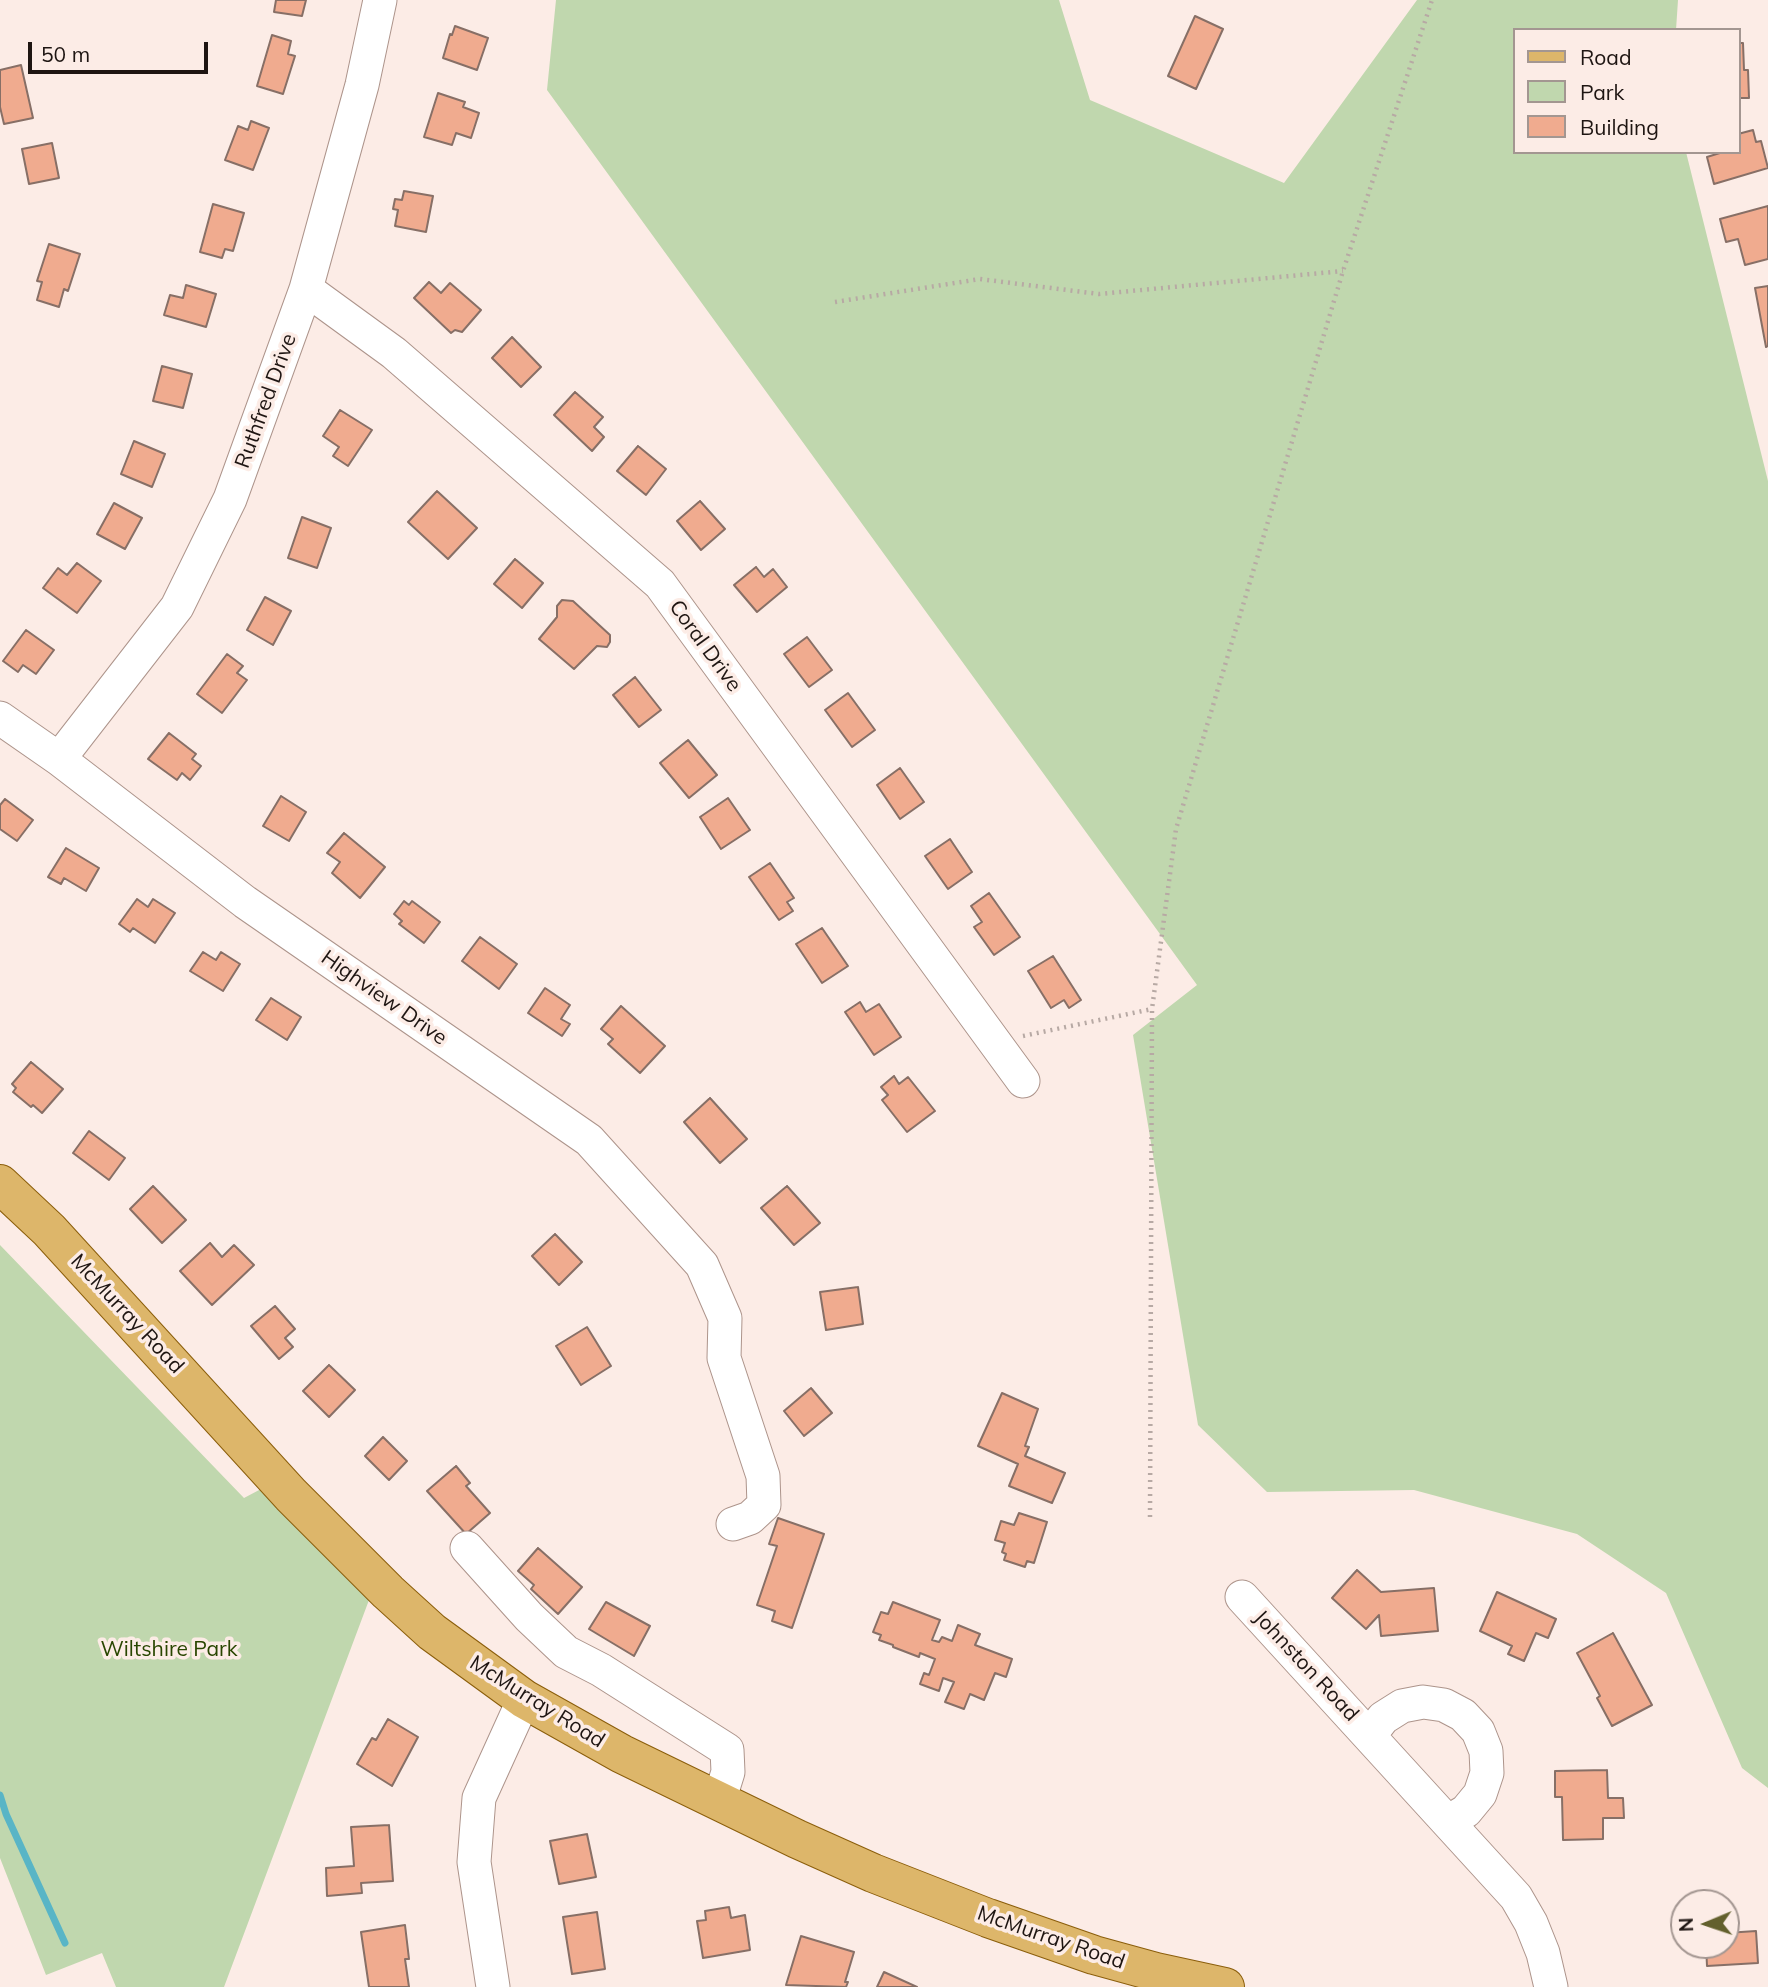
<!DOCTYPE html>
<html>
<head>
<meta charset="utf-8">
<style>
	body { margin:0 }
	#map { position:relative; width:1768px; height:1987px; overflow:hidden; background:#fcece6; font-family:Mulish,sans-serif }
	canvas { display:block }
	.legend { position:absolute; left:1513px; top:28px; width:228px; height:126px; box-sizing:border-box; background:#fcece6; border:2px solid #a39691; margin:0; padding:9px 12px; list-style:none; font-size:21px; color:#1e1512 }
	.legend li { display:flex; align-items:center; gap:14px; height:35px }
	.legend b { width:35px; border:2px solid #a39691 }
	.north { position:absolute; left:1670px; top:1889px; width:70px; height:70px; box-sizing:border-box; background:#fcece6; border:2px solid #a39691; border-radius:50%; rotate:268deg; font-size:19px; font-weight:700; line-height:28px; text-align:center; color:#1e1512 }
	.north::after { content:''; display:block; margin:auto; width:24px; height:32px; background:#63602d; clip-path:polygon(50% 0,100% 100%,50% 72%,0 100%) }
	.scale { position:absolute; left:28px; top:42px; width:180px; height:32px; box-sizing:border-box; border:4px solid #1e1512; border-top:0; padding-left:9px; font-size:21px; line-height:24px; white-space:nowrap; color:#1e1512; -webkit-text-stroke:5px #fcece6; paint-order:stroke }
</style>
</head>
<body>
<div id="map">
<canvas width="1768" height="1987"></canvas>
<ul class="legend">
<li><b style="height:9px;background:#ddb66a"></b>Road</li>
<li><b style="height:19px;background:#c0d7ae"></b>Park</li>
<li><b style="height:19px;background:#f0ab8f"></b>Building</li>
</ul>
<div class="north">N</div>
<div class="scale">50 m</div>
</div>
<script>
const c = document.querySelector('canvas').getContext('2d');
c.lineJoin = 'round';
function paint(path, color) { c.fillStyle = color; c.fill(path, 'evenodd'); }
const shape = rows => new Path2D(rows.map(r => 'M' + r).join(''));
function trace(path, color, width, dash) { c.strokeStyle = color; c.lineWidth = width; c.lineCap = dash ? 'butt' : 'round'; c.setLineDash(dash || []); c.stroke(path); }
function write(font, color, halo, rows, align = 'center') {
  c.font = font + ' Mulish,sans-serif'; c.lineWidth = 7; c.setLineDash([]); c.textBaseline = 'middle'; c.strokeStyle = halo; c.fillStyle = color; for (const [text, x, y, turn = 0] of rows) {
    c.save(); c.translate(x, y); c.rotate((+turn || 0) * Math.PI / 180); c.textAlign = isNaN(turn) ? turn : align; if (halo) c.strokeText(text, 0, 0); c.fillText(text, 0, 0); c.restore();
  }
}
paint(shape([
	[556,0,1059,0,1090,100,1284,183,1417,0,1678,0,1676,30,1514,30,1514,152,1686,152,1768,481,1768,1788,1742,1768,1666,1593,1577,1534,1414,1490,1267,1492,1198,1425,1133,1035,1197,985,547,90],
	[0,1245,244,1498,261,1489,369,1600,224,1987,116,1987,102,1953,46,1975,0,1858]
]), '#c0d7ae');
trace(shape([
	[0,1795,6,1814,65,1943]
]), '#59b5c6', 7);
const building = shape([
	[276,0,306,0,302,16,274,12,276,0],
	[1195,16,1223,29,1196,89,1168,76,1195,16],
	[455,26,488,38,477,70,443,58,450,34,452,35,455,26],
	[272,35,291,41,288,54,295,56,283,94,257,86,272,35],
	[1738,43,1743,43,1744,70,1748,70,1749,98,1738,98,1738,43],
	[21,65,33,118,4,124,0,107,0,70,21,65],
	[438,93,465,102,463,107,479,113,471,138,456,133,452,145,424,137,438,93],
	[251,121,269,128,253,170,225,160,238,126,248,130,251,121],
	[1753,130,1756,142,1761,141,1768,168,1714,184,1707,157,1723,152,1738,152,1738,134,1753,130],
	[52,143,59,178,29,184,22,149,52,143],
	[404,191,433,196,426,232,395,226,398,210,393,209,395,199,402,200,404,191],
	[213,204,244,213,233,251,225,249,222,258,200,252,213,204],
	[1768,206,1768,259,1745,265,1738,239,1726,242,1720,219,1768,206],
	[49,244,80,254,68,291,64,289,59,307,37,300,42,282,37,281,49,244],
	[429,282,441,293,450,283,481,310,462,332,455,330,451,333,414,298,429,282],
	[186,285,216,294,206,327,164,315,170,295,183,298,186,285],
	[1768,286,1768,346,1766,347,1755,288,1768,286],
	[512,337,541,367,521,387,492,358,512,337],
	[162,366,192,374,183,408,153,401,162,366],
	[575,392,603,417,594,427,604,437,592,451,554,415,575,392],
	[340,410,372,430,348,466,333,456,339,447,323,436,340,410],
	[134,441,165,454,152,487,121,474,134,441],
	[638,446,666,469,646,495,617,471,638,446],
	[437,491,477,528,448,559,408,522,437,491],
	[700,501,725,529,701,550,677,521,700,501],
	[114,503,142,518,125,549,97,534,114,503],
	[302,517,331,528,317,568,288,558,302,517],
	[515,559,543,583,522,608,494,584,515,559],
	[77,563,101,581,77,613,43,588,58,568,67,575,77,563],
	[756,567,764,577,773,569,787,587,757,612,734,585,756,567],
	[265,597,291,611,273,645,247,630,265,597],
	[562,600,573,601,610,635,610,642,607,647,597,646,574,669,539,639,557,617,557,606,562,600],
	[26,630,54,650,36,674,23,665,18,672,3,661,26,630],
	[807,637,832,670,809,687,784,654,807,637],
	[227,654,243,666,237,673,247,680,222,713,197,694,227,654],
	[635,677,661,710,639,727,613,695,635,677],
	[848,693,875,730,852,747,825,710,848,693],
	[169,733,196,754,192,759,201,766,190,780,182,773,177,780,148,759,169,733],
	[688,740,717,775,689,798,660,763,688,740],
	[900,768,924,802,900,819,877,785,900,768],
	[281,796,306,812,289,841,263,826,281,796],
	[728,798,750,830,721,849,700,817,728,798],
	[5,799,33,820,17,841,0,829,0,805,5,799],
	[344,833,385,867,360,898,332,873,340,862,327,853,344,833],
	[950,839,972,872,948,889,925,856,950,839],
	[66,848,99,868,86,891,64,878,61,884,48,877,66,848],
	[770,863,794,898,787,902,793,911,779,920,749,877,770,863],
	[989,893,1020,937,994,955,974,927,982,922,971,906,989,893],
	[137,899,148,907,153,899,175,913,155,943,133,928,130,932,119,924,137,899],
	[404,901,409,905,412,901,440,922,424,943,399,924,402,921,394,914,404,901],
	[822,928,848,966,822,983,796,944,822,928],
	[480,937,517,964,499,989,462,961,480,937],
	[203,952,216,960,221,952,240,964,223,991,190,971,203,952],
	[1053,956,1081,1000,1069,1008,1064,1000,1051,1008,1028,971,1053,956],
	[545,988,570,1005,561,1019,570,1024,562,1036,528,1013,545,988],
	[271,998,301,1017,287,1040,256,1020,271,998],
	[860,1002,866,1012,879,1004,901,1037,874,1055,845,1012,860,1002],
	[621,1006,665,1046,640,1073,608,1044,613,1039,601,1029,621,1006],
	[31,1062,63,1089,42,1113,33,1105,31,1107,13,1092,16,1088,12,1084,31,1062],
	[894,1076,899,1084,908,1077,935,1111,907,1132,882,1100,888,1095,881,1087,894,1076],
	[710,1098,747,1139,720,1163,684,1122,710,1098],
	[89,1131,125,1158,109,1180,73,1153,89,1131],
	[153,1186,186,1220,162,1243,130,1209,153,1186],
	[787,1186,820,1223,794,1245,761,1208,787,1186],
	[555,1234,582,1262,559,1285,532,1256,555,1234],
	[210,1243,222,1257,234,1245,254,1265,212,1305,180,1271,210,1243],
	[858,1287,863,1324,826,1330,820,1292,858,1287],
	[275,1306,295,1329,285,1338,293,1347,279,1359,251,1326,275,1306],
	[587,1327,611,1366,581,1385,556,1346,587,1327],
	[329,1365,355,1390,329,1417,303,1391,329,1365],
	[811,1388,832,1413,804,1436,784,1411,811,1388],
	[1002,1393,1038,1409,1025,1446,1029,1447,1025,1456,1065,1473,1052,1503,1009,1486,1018,1464,978,1446,1002,1393],
	[383,1437,407,1461,389,1480,365,1456,383,1437],
	[456,1466,470,1483,466,1486,490,1513,466,1534,427,1491,456,1466],
	[1019,1513,1047,1522,1034,1563,1027,1561,1025,1567,1004,1560,1006,1554,1002,1552,1005,1543,995,1540,1001,1521,1014,1525,1019,1513],
	[778,1518,824,1534,792,1628,772,1621,775,1611,757,1605,777,1546,769,1544,778,1518],
	[538,1548,582,1587,558,1614,531,1589,534,1585,518,1571,538,1548],
	[1357,1570,1381,1592,1434,1588,1438,1631,1381,1636,1379,1615,1366,1629,1332,1598,1357,1570],
	[1497,1592,1556,1619,1548,1638,1536,1633,1524,1661,1508,1654,1512,1646,1480,1631,1497,1592],
	[606,1602,650,1626,634,1656,589,1629,606,1602],
	[893,1602,940,1620,932,1640,939,1642,942,1637,952,1641,958,1625,980,1634,975,1645,1012,1659,1006,1677,995,1673,984,1700,970,1694,964,1709,945,1702,954,1682,943,1678,939,1691,920,1684,924,1673,929,1675,935,1659,920,1653,919,1657,893,1647,893,1645,879,1640,881,1635,873,1632,881,1612,888,1614,893,1602],
	[1613,1633,1652,1705,1612,1726,1597,1698,1600,1696,1577,1653,1613,1633],
	[388,1719,418,1737,392,1786,357,1764,372,1738,376,1740,388,1719],
	[1607,1770,1608,1798,1623,1798,1624,1818,1603,1818,1603,1839,1563,1840,1562,1797,1555,1797,1555,1771,1607,1770],
	[389,1825,393,1881,361,1883,362,1893,327,1896,326,1868,354,1866,351,1827,389,1825],
	[587,1834,596,1877,559,1884,550,1841,587,1834],
	[729,1907,731,1918,745,1915,750,1950,703,1958,697,1921,706,1920,705,1911,729,1907],
	[597,1912,605,1969,572,1974,563,1917,597,1912],
	[405,1925,409,1959,405,1959,409,1987,369,1987,361,1932,405,1925],
	[1756,1931,1758,1963,1707,1966,1706,1945,1726,1945,1726,1933,1756,1931],
	[801,1936,854,1952,845,1982,848,1982,846,1987,786,1985,801,1936],
	[884,1972,917,1987,877,1987,884,1972]
]);
paint(building, '#f0ab8f');
trace(building, '#876f66', 2);
const minor = shape([
	[306,289,394,353,660,584,1023,1081],
	[0,718,59,759,245,902,589,1140,702,1265,725,1318,724,1358,763,1476,764,1505,750,1518,733,1524],
	[59,759,177,607,230,499,306,289,362,85,380,0],
	[467,1548,529,1617,566,1652,601,1670,727,1750,728,1772,719,1801],
	[1242,1597,1516,1897,1531,1923,1543,1953,1551,1987],
	[1370,1735,1383,1718,1402,1706,1423,1702,1444,1705,1463,1715,1478,1731,1486,1751,1487,1773,1480,1794,1466,1811,1448,1822],
	[493,1987,474,1862,479,1798,524,1699]
]);
const major = shape([
	[0,1184,49,1230,291,1495,388,1592,432,1632,524,1699,622,1754,797,1839,873,1873,988,1918,1094,1955,1156,1972,1225,1987]
]);
trace(minor, '#ad948b', 35);
trace(major, '#8b5e0b', 40);
trace(shape([
	[835,302,980,279,1099,294,1343,271],
	[1023,1036,1152,1009],
	[1150,1517,1152,1009,1176,829,1343,271,1432,0]
]), '#b7a9a4', 4.5, [2, 5]);
trace(minor, '#fff', 33);
trace(major, '#ddb66a', 38);
write('21px', '#1e1512', '#fcece6', [
	["Ruthfred Drive",266,401,-70],
	["Coral Drive",705,646,54],
	["Highview Drive",384,998,35],
	["McMurray Road",127,1314,47],
	["Johnston Road",1306,1666,47],
	["McMurray Road",537,1702,32],
	["McMurray Road",1051,1938,19]
]);
write('21px', '#294601', '#fcece6', [
	["Wiltshire Park",169,1650]
]);
</script>
</body>
</html>
